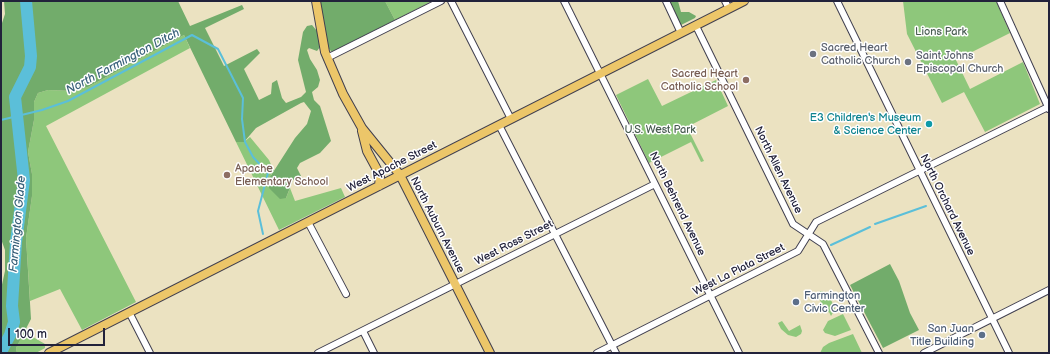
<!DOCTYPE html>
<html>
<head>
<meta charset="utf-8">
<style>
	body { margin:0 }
	#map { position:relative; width:1050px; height:354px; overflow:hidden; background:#ebe2c1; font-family:"Balsamiq Sans",sans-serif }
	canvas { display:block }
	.frame { position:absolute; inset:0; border:2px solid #22223b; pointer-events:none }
	.scale { position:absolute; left:8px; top:328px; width:97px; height:18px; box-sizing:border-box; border:2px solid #22223b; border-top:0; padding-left:5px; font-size:12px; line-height:14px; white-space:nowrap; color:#22223b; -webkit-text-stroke:3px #fff; paint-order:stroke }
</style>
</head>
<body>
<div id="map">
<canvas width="1050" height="354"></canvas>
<div class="frame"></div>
<div class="scale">100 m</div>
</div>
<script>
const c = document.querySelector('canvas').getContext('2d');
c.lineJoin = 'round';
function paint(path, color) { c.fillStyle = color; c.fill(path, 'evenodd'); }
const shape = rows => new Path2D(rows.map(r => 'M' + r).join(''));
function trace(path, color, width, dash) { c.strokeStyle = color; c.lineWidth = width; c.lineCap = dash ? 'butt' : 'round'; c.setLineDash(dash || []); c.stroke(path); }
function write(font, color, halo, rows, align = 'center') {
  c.font = font + ' "Balsamiq Sans",sans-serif'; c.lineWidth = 3; c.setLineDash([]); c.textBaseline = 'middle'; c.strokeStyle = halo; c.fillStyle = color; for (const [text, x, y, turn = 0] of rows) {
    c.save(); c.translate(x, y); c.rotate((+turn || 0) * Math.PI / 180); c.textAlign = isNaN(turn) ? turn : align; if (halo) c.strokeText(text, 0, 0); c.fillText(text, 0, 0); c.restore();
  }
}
paint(shape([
	[385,1,432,1,395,20],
	[903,1,996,1,1010,33,956,60,970,89,1023,62,1040,104,985,132,964,92,942,103,907,34],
	[184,35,190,48,46,126,136,302,82,330,60,289,30,301,26,238,32,196,32,174,28,152,34,120,34,102,38,93,48,90,73,91,88,87],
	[648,79,662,106,716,80,728,106,687,127,704,161,701,162,691,142,649,163,616,95],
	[250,137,269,160,274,171,271,175,286,198,290,188,295,201,341,188,345,197,279,230,236,142,244,142],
	[820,291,828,293,835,309,831,316,829,312,826,313,818,296],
	[843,314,851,330,835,336,825,333,823,330,828,321],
	[782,321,789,331,800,325,802,331,801,334,796,337,788,335,781,329,778,323],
	[26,328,33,337,45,344,45,348,36,353,17,353,16,348],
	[853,334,862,353,820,353,823,347,829,343]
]), '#8ec77b');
paint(shape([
	[4,1,24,1,30,56,25,75,13,93,11,100,23,180,14,242,13,275,9,301,10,326,1,343,1,289,5,271,5,250,1,239,1,61,2,23,5,14],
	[29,1,178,1,190,26,242,5,244,9,205,28,224,66,257,49,260,53,244,69,259,100,271,94,272,83,277,80,282,98,286,103,301,97,306,92,298,60,303,32,307,26,312,25,317,31,320,47,317,51,309,48,307,50,310,59,317,70,320,80,318,87,312,92,314,100,320,106,331,141,320,153,300,163,297,168,301,176,293,180,286,198,280,199,269,188,270,177,295,138,307,124,311,111,304,102,301,103,256,128,244,142,236,142,184,35,88,87,73,91,48,90,38,93,34,102,34,120,28,152,32,174,32,196,26,238,31,319,16,348,17,353,2,353,12,340,18,325,14,309,17,242,26,176,21,148,22,129,17,103,19,94,31,74,34,61,29,33],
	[320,1,385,1,395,20,332,52,329,49,326,38],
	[669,1,678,1,681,12,689,12,696,16,695,18,681,25],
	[890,264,899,281,910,313,919,330,883,348,850,285]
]), '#72ac6b');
paint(shape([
	[24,1,29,1,29,33,34,61,34,68,19,94,17,103,22,129,21,148,26,176,17,242,14,309,18,325,8,347,1,353,1,343,10,326,9,301,13,275,14,242,23,180,11,100,13,93,25,75,30,56]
]), '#eeda9e');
trace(shape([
	[1,120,42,110,68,101,192,35,218,49,243,98,242,119,245,142,253,157,268,173,258,211,263,234],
	[875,224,926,206],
	[831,245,870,227]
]), '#5bbfd9', 2);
trace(shape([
	[1,352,10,335,14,322,12,306,16,242,24,180,15,97,30,67,31,56,26,1]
]), '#5bbfd9', 12);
const minor = shape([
	[451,1,511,119],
	[564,1,739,353],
	[666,1,681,33],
	[725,1,729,9],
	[837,1,1009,353],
	[1000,1,1049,109],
	[696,26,793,224,823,244,879,353],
	[327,58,441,1],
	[499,125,616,353],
	[308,222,346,294],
	[129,312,150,353],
	[363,331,374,353],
	[318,353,655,184],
	[597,353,798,251,816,222,1048,107],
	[924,353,1049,290]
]);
const major = shape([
	[316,1,325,52,343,94,362,128,400,175,490,353],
	[362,131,367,151,380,175,379,186],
	[49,353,744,1]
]);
trace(minor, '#403f4f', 8);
trace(major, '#403f4f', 10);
trace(minor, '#fff', 6);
trace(major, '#ecc669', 8);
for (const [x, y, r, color] of [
	[813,54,4,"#6b7280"],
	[908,62,4,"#6b7280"],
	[746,80,4,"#8d6e63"],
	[929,124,4,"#0f9aa8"],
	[227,175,4,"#8d6e63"],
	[796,302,4,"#5c6f8a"],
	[982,335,4,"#5c6f8a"]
]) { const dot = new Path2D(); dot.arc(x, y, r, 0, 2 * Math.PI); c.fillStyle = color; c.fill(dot); trace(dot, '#fff', 1.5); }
write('11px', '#485c51', '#fff', [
	["Lions Park",941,32],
	["U.S. West Park",660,130]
]);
write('11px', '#5b616d', '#fff', [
	["Sacred Heart",821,48],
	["Catholic Church",821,61],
	["Saint Johns",916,56],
	["Episcopal Church",916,69]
], 'left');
write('11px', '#785e54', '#fff', [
	["Sacred Heart",738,74],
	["Catholic School",738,87],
	["Apache",235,169,"left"],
	["Elementary School",235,182,"left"]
], 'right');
write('11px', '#0d838f', '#fff', [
	["E3 Children's Museum",921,118],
	["& Science Center",921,131]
], 'right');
write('11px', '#22223b', '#fff', [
	["West Apache Street",392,167,-27],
	["North Allen Avenue",778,170,64],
	["North Behrend Avenue",677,204,64],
	["North Orchard Avenue",947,205,64],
	["North Auburn Avenue",437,225,63],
	["West Ross Street",514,243,-27],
	["West La Plata Street",739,270,-27]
]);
write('11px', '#4e5e75', '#fff', [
	["Farmington",804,296],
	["Civic Center",804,309],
	["San Juan",974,329,"right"],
	["Title Building",974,342,"right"]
], 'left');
write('italic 12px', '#39617a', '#fff', [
	["North Farmington Ditch",123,62,-28],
	["Farmington Glade",18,224,-85]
]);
</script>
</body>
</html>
